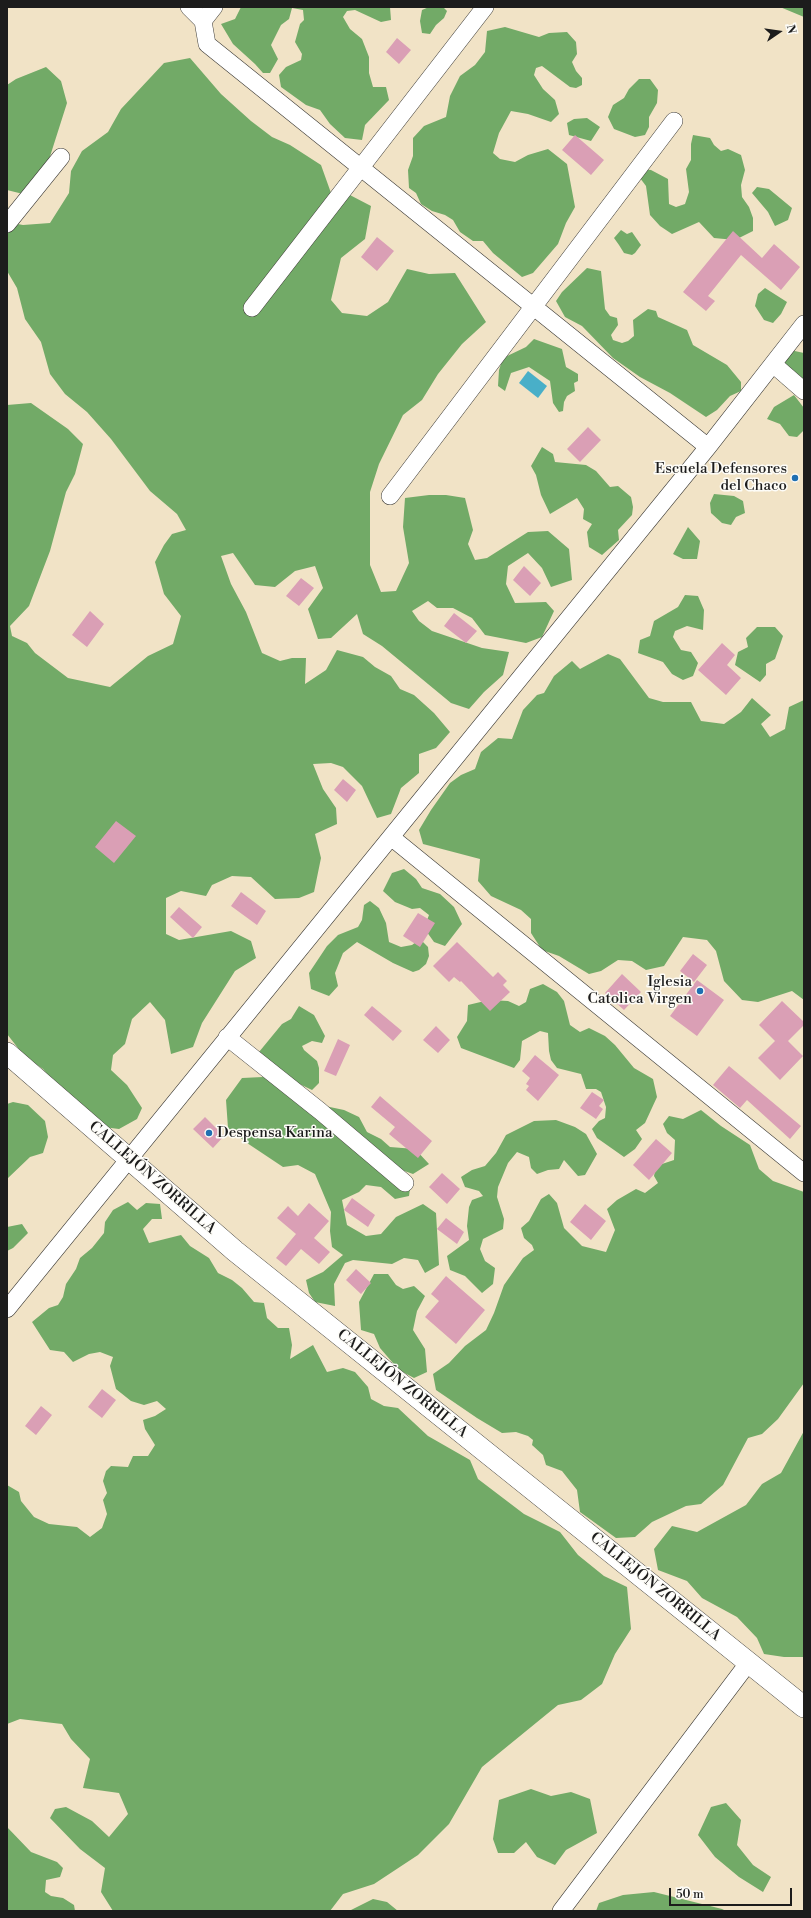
<!DOCTYPE html>
<html>
<head>
<meta charset="utf-8">
<style>
	body { margin:0 }
	#map { position:relative; width:811px; height:1918px; overflow:hidden; background:#f1e3c6; font-family:"Libre Bodoni",serif }
	canvas { display:block }
	.frame { position:absolute; inset:0; border:8px solid #1c1c1c; pointer-events:none }
	.north { position:absolute; left:759px; top:12px; width:40px; height:40px; -webkit-text-stroke:3px #fdfcf7; paint-order:stroke; rotate:77deg; font-size:11px; font-weight:700; line-height:16px; text-align:center; color:#1c1c1c }
	.north::after { content:''; display:block; margin:auto; width:14px; height:18px; background:#1c1c1c; clip-path:polygon(50% 0,100% 100%,50% 72%,0 100%) }
	.scale { position:absolute; left:669px; top:1888px; width:123px; height:18px; box-sizing:border-box; border:2px solid #1c1c1c; border-top:0; padding-left:5px; font-size:12px; line-height:14px; white-space:nowrap; color:#1c1c1c; -webkit-text-stroke:3px #fdfcf7; paint-order:stroke }
</style>
</head>
<body>
<div id="map">
<canvas width="811" height="1918"></canvas>
<div class="frame"></div>
<div class="north">N</div>
<div class="scale">50 m</div>
</div>
<script>
const c = document.querySelector('canvas').getContext('2d');
c.lineJoin = 'round';
function paint(path, color) { c.fillStyle = color; c.fill(path, 'evenodd'); }
const shape = rows => new Path2D(rows.map(r => 'M' + r).join(''));
function trace(path, color, width, dash) { c.strokeStyle = color; c.lineWidth = width; c.lineCap = dash ? 'butt' : 'round'; c.setLineDash(dash || []); c.stroke(path); }
function write(font, color, halo, rows, align = 'center') {
  c.font = font + ' "Libre Bodoni",serif'; c.lineWidth = 3; c.setLineDash([]); c.textBaseline = 'middle'; c.strokeStyle = halo; c.fillStyle = color; for (const [text, x, y, turn = 0] of rows) {
    c.save(); c.translate(x, y); c.rotate((+turn || 0) * Math.PI / 180); c.textAlign = isNaN(turn) ? turn : align; if (halo) c.strokeText(text, 0, 0); c.fillText(text, 0, 0); c.restore();
  }
}
paint(shape([
	[241,7,390,7,391,20,381,22,355,10,347,11,343,17,350,29,362,39,369,57,369,73,373,87,386,87,389,100,365,125,362,140,345,138,330,124,320,110,306,105,281,87,279,75,286,67,301,60,302,54,295,42,300,24,304,20,303,10,292,8,289,19,281,25,271,45,278,59,270,73,263,73,255,64,233,44,221,24,235,19],
	[429,7,443,7,447,11,444,18,436,25,430,34,422,33,420,21,422,10],
	[780,7,804,7,804,17],
	[505,27,539,37,549,33,567,32,576,42,577,54,572,62,576,71,582,78,582,85,576,88,570,87,542,66,536,68,534,75,543,89,555,100,559,114,551,122,528,114,511,111,499,133,493,153,500,159,515,162,528,155,548,149,567,164,575,207,566,223,558,244,533,273,522,277,493,253,483,241,473,241,460,232,453,220,445,215,432,211,421,204,416,193,409,188,408,170,413,156,413,138,424,126,446,117,450,96,460,76,475,65,485,52,487,31],
	[190,58,221,94,251,121,272,137,290,145,321,165,331,193,346,193,371,206,365,239,341,258,331,300,342,313,367,316,388,302,407,269,429,274,455,273,486,322,462,344,438,374,422,400,403,415,379,464,370,492,370,565,381,592,396,591,409,563,403,527,405,498,429,495,446,495,465,498,473,530,468,544,475,560,487,558,528,532,548,531,569,549,572,580,551,587,542,568,528,553,508,566,506,584,515,603,546,602,554,611,542,637,526,643,485,635,472,618,453,608,437,608,428,601,412,611,419,621,432,631,482,648,509,652,503,675,484,692,469,709,451,703,382,646,363,634,357,614,331,638,318,639,308,609,323,588,315,566,295,571,275,587,255,585,233,553,221,556,231,584,246,612,262,653,280,661,292,658,306,658,305,684,326,670,337,650,363,657,375,667,391,676,400,689,414,695,434,713,450,732,436,748,419,754,419,773,401,788,391,814,377,818,362,786,343,767,331,763,313,764,323,789,336,808,337,824,315,834,321,858,314,892,299,898,275,899,251,877,232,876,212,885,206,896,181,891,166,898,166,934,179,940,231,931,251,941,256,958,235,971,202,1023,193,1047,171,1054,165,1020,150,1002,132,1019,125,1044,113,1055,111,1070,127,1085,142,1108,137,1119,119,1129,103,1127,62,1092,43,1069,25,1057,7,1034,7,405,31,403,68,429,83,444,75,474,66,492,50,551,29,606,10,626,12,636,27,643,35,653,68,678,110,687,148,656,173,644,181,616,164,594,155,562,164,545,172,534,186,530,177,514,150,491,111,439,87,412,65,394,50,374,41,342,25,319,17,288,7,271,7,222,23,225,50,223,69,193,71,171,82,151,108,132,121,109,164,63],
	[46,67,61,81,67,103,46,169,27,195,7,190,7,85,16,79],
	[639,79,650,79,658,90,657,103,649,117,649,127,645,135,635,137,614,129,608,117,613,105,624,98,629,89],
	[587,118,600,127,591,141,569,135,567,123,574,119],
	[693,135,710,138,714,145,721,151,728,149,741,155,745,170,741,185,742,197,749,207,753,218,753,231,735,240,714,238,699,222,672,234,660,226,650,215,646,186,640,178,640,169,651,170,668,179,669,204,676,207,685,204,689,192,686,169,691,160,691,144],
	[757,187,769,189,792,208,788,220,775,226,768,212,752,193],
	[621,230,627,234,632,232,641,245,635,253,632,255,624,253,619,245,614,238],
	[587,268,601,271,605,309,610,316,617,318,618,325,611,335,613,340,622,343,628,341,634,336,633,320,648,309,656,311,658,317,687,330,693,345,727,365,741,382,741,391,730,396,717,410,706,417,670,393,640,377,613,358,582,326,565,317,556,301,562,292],
	[765,288,787,302,781,314,773,323,764,320,755,306,758,294],
	[534,339,562,349,566,367,578,374,578,381,574,383,575,391,567,396,564,402,563,411,559,412,553,403,550,381,529,367,511,373,505,391,498,386,499,370,503,358,526,347],
	[790,350,804,353,804,381,792,385,783,385,780,377,782,361],
	[794,395,804,408,804,430,797,437,789,436,780,424,767,419,774,407],
	[542,447,553,454,555,462,586,465,596,471,610,487,618,486,631,497,633,507,632,515,618,530,619,540,602,555,589,547,587,532,592,524,583,519,584,509,577,498,550,514,541,495,536,475,531,466],
	[714,494,734,496,743,501,745,513,736,517,731,525,722,523,711,513,710,503],
	[688,527,700,541,697,559,683,559,673,554],
	[685,595,698,596,704,610,703,630,687,626,675,631,673,637,681,650,691,652,698,663,693,676,683,680,672,674,663,662,638,653,640,640,650,636,654,621,678,607],
	[757,627,775,627,783,636,775,659,766,664,766,675,760,682,735,665,738,652,748,647,746,638],
	[608,654,620,659,649,698,663,702,691,702,701,721,724,724,741,712,752,698,771,715,761,724,770,737,785,729,789,707,804,700,804,1000,792,991,758,1002,742,1000,724,981,716,951,707,940,683,937,664,966,646,970,632,961,618,960,601,971,589,974,559,956,542,950,531,933,531,919,521,910,491,896,478,881,480,859,423,844,419,830,431,810,450,783,461,775,475,769,481,752,498,738,512,739,523,710,537,695,544,693,554,676,572,661,580,669],
	[404,869,416,879,422,888,440,894,454,907,462,924,445,946,434,942,424,928,429,915,420,908,412,909,395,902,383,891,392,873],
	[370,901,379,908,386,923,389,942,401,947,412,945,420,939,428,947,429,956,426,964,419,970,413,972,393,963,357,942,343,953,335,973,338,986,329,996,311,989,309,973,327,946,338,935,358,927,362,920,364,905],
	[543,984,557,992,564,1001,570,1025,580,1032,589,1028,605,1036,615,1045,634,1068,653,1079,657,1097,645,1123,636,1130,642,1139,635,1149,624,1157,597,1138,592,1129,599,1121,605,1118,606,1107,601,1092,596,1089,586,1089,581,1074,557,1068,551,1060,549,1051,548,1033,540,1031,522,1041,520,1060,514,1068,461,1048,457,1037,467,1021,468,1005,489,1000,508,1001,519,1006,526,1002,530,989],
	[299,1006,314,1015,325,1036,322,1043,312,1041,302,1046,304,1050,317,1061,319,1068,319,1083,312,1090,287,1078,259,1052,282,1024,291,1019],
	[263,1077,283,1085,325,1106,344,1110,359,1117,367,1132,381,1139,390,1147,415,1149,429,1164,413,1174,393,1167,411,1181,409,1196,395,1199,381,1187,366,1185,359,1192,342,1200,347,1225,366,1236,381,1234,396,1217,423,1204,436,1213,439,1265,425,1273,418,1260,404,1258,392,1264,353,1260,345,1263,334,1284,335,1306,315,1302,309,1293,306,1280,323,1272,343,1255,332,1247,330,1231,331,1212,315,1174,298,1165,283,1167,247,1143,228,1128,226,1100,242,1078],
	[13,1102,28,1105,45,1121,48,1137,43,1153,30,1157,7,1179,7,1104],
	[701,1110,721,1126,750,1145,759,1169,773,1181,804,1192,804,1383,778,1419,762,1434,748,1438,723,1485,701,1504,686,1506,652,1522,635,1537,616,1538,580,1512,577,1490,562,1471,546,1465,543,1455,532,1445,533,1440,528,1436,516,1432,502,1433,477,1418,436,1390,433,1374,449,1363,465,1346,486,1330,494,1313,504,1285,523,1258,534,1250,532,1245,524,1238,521,1228,529,1221,541,1199,549,1194,557,1203,564,1228,582,1246,606,1252,615,1230,607,1209,617,1200,636,1189,645,1193,658,1183,654,1176,656,1166,674,1160,675,1140,667,1133,663,1124,669,1116,683,1119],
	[556,1120,575,1127,586,1134,597,1154,585,1175,578,1176,564,1160,559,1169,548,1170,537,1174,531,1168,529,1157,517,1152,508,1163,498,1187,497,1197,504,1219,503,1229,483,1239,480,1249,485,1261,495,1268,493,1284,482,1293,465,1276,450,1270,447,1256,469,1240,467,1226,469,1207,472,1200,483,1196,479,1191,465,1187,461,1177,472,1170,485,1166,496,1153,506,1135,534,1121],
	[128,1202,137,1210,146,1203,160,1204,162,1219,152,1219,143,1229,149,1243,181,1235,190,1246,209,1258,218,1273,232,1280,242,1288,254,1302,264,1303,267,1318,278,1328,289,1328,292,1345,290,1359,313,1345,327,1372,343,1368,355,1372,368,1387,371,1399,384,1406,398,1408,428,1436,470,1460,478,1479,524,1514,560,1532,578,1555,604,1576,627,1587,631,1629,615,1654,602,1684,581,1700,558,1705,482,1767,449,1824,418,1855,374,1884,343,1894,330,1911,113,1911,101,1892,105,1868,80,1849,50,1818,55,1809,66,1807,92,1821,109,1837,128,1814,119,1793,83,1788,90,1759,71,1739,62,1724,20,1719,7,1724,7,1485,19,1492,21,1501,34,1517,49,1524,77,1527,90,1537,102,1528,107,1514,103,1500,107,1493,103,1481,106,1471,111,1466,128,1467,133,1456,148,1456,155,1445,145,1429,143,1420,155,1416,166,1409,157,1401,144,1405,131,1401,116,1389,110,1366,113,1357,100,1352,89,1354,73,1362,64,1352,50,1350,32,1322,49,1308,58,1305,63,1297,66,1284,76,1269,80,1258,92,1248,104,1233,105,1222,113,1210],
	[22,1224,28,1233,13,1248,7,1251,7,1227],
	[374,1274,388,1274,396,1285,403,1289,414,1286,425,1296,417,1311,413,1330,425,1349,427,1372,414,1378,399,1370,380,1348,374,1334,361,1330,359,1302],
	[804,1431,804,1657,784,1657,764,1654,757,1638,737,1617,702,1598,687,1581,658,1570,654,1549,672,1526,697,1532,746,1505,762,1484,781,1473],
	[531,1789,551,1796,571,1792,590,1799,597,1833,566,1850,555,1865,537,1857,526,1842,514,1853,498,1853,493,1839,499,1800],
	[726,1803,741,1820,737,1845,753,1865,771,1877,763,1892,739,1877,715,1857,698,1835,711,1807],
	[7,1827,31,1852,57,1862,63,1868,60,1877,46,1880,45,1892,51,1896,63,1898,74,1905,75,1911,7,1911],
	[654,1892,722,1909,726,1911,596,1911,599,1903,623,1895],
	[373,1899,387,1902,398,1911,349,1911]
]), '#72aa67');
paint(shape([
	[528,371,547,386,538,398,519,383]
]), '#49afc8');
paint(shape([
	[397,38,411,50,399,64,386,52],
	[575,135,604,160,591,175,562,150],
	[733,231,762,258,774,244,800,267,781,290,741,255,708,296,715,301,706,311,683,292],
	[377,237,394,251,377,271,361,257],
	[588,427,601,440,580,462,567,449],
	[524,566,541,583,530,596,513,580],
	[301,578,314,588,299,606,286,596],
	[90,611,104,624,87,647,72,635],
	[454,613,477,631,466,643,444,626],
	[722,643,735,655,727,665,741,678,726,695,698,670],
	[343,779,356,790,347,802,334,790],
	[116,821,136,836,114,863,95,847],
	[241,892,266,911,257,925,231,906],
	[179,907,202,927,193,938,170,917],
	[418,913,435,923,420,947,403,936],
	[457,942,493,977,498,972,507,981,503,985,510,992,490,1011,461,981,460,982,454,977,449,982,433,966],
	[693,954,707,965,694,982,680,971],
	[622,974,641,992,624,1010,605,993],
	[697,980,724,1000,697,1036,670,1016],
	[782,1001,804,1022,804,1025,788,1041,803,1056,780,1080,758,1058,775,1041,759,1025],
	[372,1006,402,1031,393,1041,364,1015],
	[436,1026,450,1040,438,1053,423,1040],
	[338,1039,350,1045,336,1076,324,1071],
	[535,1055,559,1075,538,1101,526,1090,529,1086,526,1084,530,1078,522,1071],
	[729,1066,801,1126,790,1139,747,1100,740,1108,713,1085],
	[592,1092,604,1100,599,1106,603,1109,596,1119,580,1108],
	[380,1096,432,1141,418,1158,389,1134,395,1127,371,1107],
	[205,1117,224,1136,213,1148,193,1129],
	[656,1139,672,1153,649,1180,633,1165],
	[442,1173,460,1189,447,1204,429,1187],
	[352,1198,375,1215,368,1227,344,1210],
	[309,1203,329,1221,314,1238,330,1252,319,1264,301,1249,286,1266,276,1258,296,1234,277,1218,288,1206,298,1216],
	[585,1204,606,1221,591,1240,570,1222],
	[446,1218,464,1232,457,1244,437,1229],
	[356,1269,371,1283,361,1294,346,1280],
	[446,1276,485,1310,456,1344,425,1317,439,1301,431,1294],
	[102,1389,116,1400,102,1418,88,1407],
	[41,1406,52,1415,36,1435,25,1426]
]), '#da9fb5');
const minor = shape([
	[189,7,203,21,207,44,708,447],
	[203,21,214,7],
	[7,224,61,157],
	[252,308,485,7],
	[773,364,804,391],
	[390,496,674,121],
	[391,837,804,1173],
	[227,1037,320,1111,405,1183],
	[7,1309,708,447,804,324],
	[561,1911,749,1662]
]);
const tertiary = shape([
	[7,1053,235,1251,804,1707]
]);
trace(minor, '#3c3a36', 18);
trace(tertiary, '#3c3a36', 22);
trace(minor, '#fff', 17);
trace(tertiary, '#fff', 21);
for (const [x, y, r, color] of [
	[795,478,4,"#1f6fb2"],
	[700,991,4,"#1f6fb2"],
	[209,1133,4,"#1f6fb2"]
]) { const dot = new Path2D(); dot.arc(x, y, r, 0, 2 * Math.PI); c.fillStyle = color; c.fill(dot); trace(dot, '#fdfcf7', 1.5); }
write('15px', '#1c1c1c', '#fdfcf7', [
	["Escuela Defensores",787,469],
	["del Chaco",787,486],
	["Iglesia",692,982],
	["Catolica Virgen",692,999],
	["Despensa Karina",217,1133,"left"]
], 'right');
write('15px', '#1c1c1c', '#fdfcf7', [
	["CALLEJÓN ZORRILLA",152,1178,41],
	["CALLEJÓN ZORRILLA",402,1384,39],
	["CALLEJÓN ZORRILLA",655,1587,39]
]);
</script>
</body>
</html>
